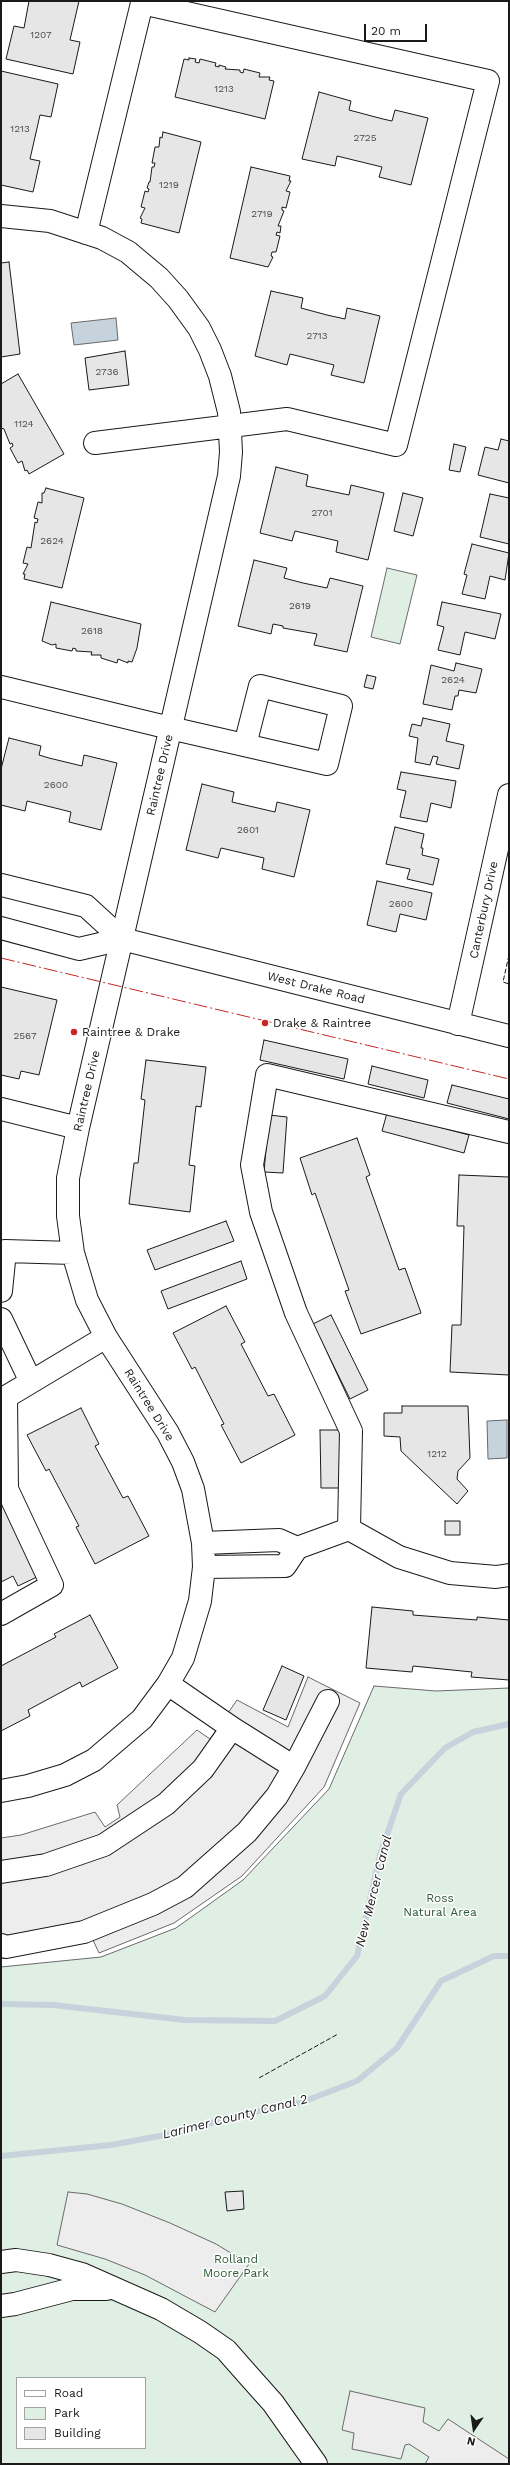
<!DOCTYPE html>
<html>
<head>
<meta charset="utf-8">
<style>
	body { margin:0 }
	#map { position:relative; width:510px; height:2465px; overflow:hidden; background:#fff; font-family:"Work Sans",sans-serif }
	canvas { display:block }
	.frame { position:absolute; inset:0; border:2px solid #1a1a1a; pointer-events:none }
	.legend { position:absolute; left:16px; top:2377px; width:130px; height:72px; box-sizing:border-box; background:#fff; border:1px solid #a3a3a3; margin:0; padding:5px 7px; list-style:none; font-size:12px; color:#1a1a1a }
	.legend li { display:flex; align-items:center; gap:8px; height:20px }
	.legend b { width:20px; border:1px solid #a3a3a3 }
	.north { position:absolute; left:454px; top:2409px; width:40px; height:40px; -webkit-text-stroke:3px #fff; paint-order:stroke; rotate:193deg; font-size:11px; font-weight:700; line-height:16px; text-align:center; color:#1a1a1a }
	.north::after { content:''; display:block; margin:auto; width:14px; height:18px; background:#1a1a1a; clip-path:polygon(50% 0,100% 100%,50% 72%,0 100%) }
	.scale { position:absolute; left:364px; top:24px; width:63px; height:18px; box-sizing:border-box; border:2px solid #1a1a1a; border-top:0; padding-left:5px; font-size:12px; line-height:14px; white-space:nowrap; color:#1a1a1a; -webkit-text-stroke:3px #fff; paint-order:stroke }
</style>
</head>
<body>
<div id="map">
<canvas width="510" height="2465"></canvas>
<div class="frame"></div>
<ul class="legend">
<li><b style="height:5px;background:#fff"></b>Road</li>
<li><b style="height:11px;background:#e0efe3"></b>Park</li>
<li><b style="height:11px;background:#e6e6e6"></b>Building</li>
</ul>
<div class="north">N</div>
<div class="scale">20 m</div>
</div>
<script>
const c = document.querySelector('canvas').getContext('2d');
c.lineJoin = 'round';
function paint(path, color) { c.fillStyle = color; c.fill(path, 'evenodd'); }
const shape = rows => new Path2D(rows.map(r => 'M' + r).join(''));
function trace(path, color, width, dash) { c.strokeStyle = color; c.lineWidth = width; c.lineCap = dash ? 'butt' : 'round'; c.setLineDash(dash || []); c.stroke(path); }
function write(font, color, halo, rows, align = 'center') {
  c.font = font + ' "Work Sans",sans-serif'; c.lineWidth = 3; c.setLineDash([]); c.textBaseline = 'middle'; c.strokeStyle = halo; c.fillStyle = color; for (const [text, x, y, turn = 0] of rows) {
    c.save(); c.translate(x, y); c.rotate((+turn || 0) * Math.PI / 180); c.textAlign = isNaN(turn) ? turn : align; if (halo) c.strokeText(text, 0, 0); c.fillText(text, 0, 0); c.restore();
  }
}
const green = shape([
	[387,568,417,575,400,644,371,637,387,568],
	[374,1686,436,1691,509,1688,509,2464,1,2464,1,1967,101,1957,176,1928,243,1880,329,1789,374,1686],
	[17,2378,145,2378,145,2448,17,2448,17,2378]
]);
paint(green, '#e0efe3');
trace(green, '#6a6a6a', 1);
const parking = shape([
	[308,1677,360,1703,324,1787,242,1876,174,1923,99,1953,93,1940,1,1956,1,1838,21,1835,95,1812,105,1827,120,1817,117,1805,197,1730,210,1739,237,1700,288,1727,308,1677],
	[68,2192,87,2194,122,2204,170,2223,216,2244,249,2264,215,2312,145,2275,105,2259,57,2245,68,2192],
	[350,2391,425,2408,423,2422,439,2431,448,2419,509,2459,509,2464,425,2464,429,2457,409,2444,405,2445,401,2459,352,2449,354,2433,342,2430,350,2391]
]);
paint(parking, '#ededed');
trace(parking, '#6a6a6a', 1);
const water = shape([
	[116,318,118,340,74,345,71,323,116,318],
	[507,1420,507,1458,488,1459,487,1421,507,1420]
]);
paint(water, '#c6d2dc');
trace(water, '#6a6a6a', 1);
trace(shape([
	[1,2004,53,2005,185,2020,275,2021,325,1996,357,1956,380,1855,401,1794,445,1748,473,1732,509,1724],
	[1,2156,111,2145,181,2132,242,2114,300,2103,357,2081,397,2048,441,1981,494,1956,509,1956]
]), '#c6d2dc', 6);
const building = shape([
	[29,1,79,1,70,40,80,42,73,74,6,59,14,26,24,28,29,1],
	[189,58,196,59,195,62,199,63,200,59,216,63,215,66,219,67,219,65,226,67,225,69,240,70,240,72,243,73,244,69,260,73,259,77,270,77,269,80,274,81,265,119,175,97,184,59,189,60,189,58],
	[1,71,58,84,51,117,40,115,30,159,40,161,33,192,1,185,1,71],
	[319,92,351,101,349,110,383,119,392,121,395,110,428,118,411,185,379,177,382,167,337,156,335,166,302,159,319,92],
	[163,132,201,142,179,233,141,223,142,219,140,218,145,208,141,207,145,191,148,192,149,189,147,188,149,182,150,182,152,167,154,167,155,163,152,163,155,147,159,147,160,137,162,138,163,132],
	[251,167,290,176,289,181,291,181,286,191,290,192,286,208,282,207,282,210,284,211,278,226,281,226,280,233,277,232,276,235,280,236,276,252,272,252,271,256,273,257,268,267,230,258,251,167],
	[9,262,20,354,1,357,1,263,9,262],
	[271,291,303,298,301,308,327,315,345,319,347,308,380,316,364,383,331,375,334,365,290,354,287,365,255,356,271,291],
	[125,351,129,385,89,390,85,358,125,351],
	[18,374,64,454,29,474,27,470,25,471,22,461,18,463,10,448,13,446,12,443,10,444,4,429,1,428,1,384,18,374],
	[501,439,509,441,509,483,478,475,485,447,498,450,501,439],
	[454,444,466,447,460,472,449,470,454,444],
	[276,467,308,475,306,486,349,495,351,485,384,493,368,560,336,552,338,541,295,531,292,541,260,533,276,467],
	[46,488,84,498,62,588,24,579,25,574,23,574,28,564,23,563,27,547,31,548,35,522,37,523,38,519,34,518,38,502,42,503,42,493,44,493,46,488],
	[403,493,423,498,413,536,394,531,403,493],
	[490,494,509,498,509,544,480,537,490,494],
	[472,544,509,553,505,580,490,576,485,599,462,594,467,575,464,574,472,544],
	[254,560,287,568,284,578,303,583,327,588,330,578,363,586,347,652,314,645,317,634,283,628,283,626,273,624,271,634,238,626,254,560],
	[51,602,141,624,137,648,132,662,128,661,128,663,118,659,117,663,101,658,101,655,91,655,92,652,76,651,76,649,73,648,72,651,56,648,56,644,52,645,42,641,51,602],
	[442,602,501,614,495,639,465,632,460,655,438,650,444,627,437,625,442,602],
	[456,663,482,669,476,693,459,690,458,696,455,696,452,710,423,704,431,665,454,671,456,663],
	[367,675,376,677,373,689,364,687,367,675],
	[423,718,450,724,446,741,464,745,459,769,436,764,438,757,433,756,430,765,415,762,418,738,409,736,412,724,421,726,423,718],
	[9,738,41,746,39,755,49,758,82,766,84,755,117,763,101,830,69,822,71,812,27,801,25,811,1,805,1,769,9,738],
	[401,772,456,781,451,808,431,803,427,822,400,817,406,791,397,789,401,772],
	[202,784,234,792,232,802,275,812,277,802,310,810,294,877,262,869,264,858,221,848,218,858,186,850,202,784],
	[395,827,424,834,421,848,423,848,422,855,439,859,433,885,407,879,410,869,386,864,395,827],
	[377,881,432,893,426,920,400,914,396,932,367,925,377,881],
	[1,987,57,1000,39,1075,21,1071,19,1079,1,1075,1,987],
	[264,1040,348,1059,344,1079,260,1060,264,1040],
	[146,1060,206,1067,201,1107,196,1106,189,1165,195,1166,190,1212,129,1204,134,1163,138,1163,145,1100,141,1099,146,1060],
	[372,1066,428,1080,424,1098,368,1084,372,1066],
	[452,1085,509,1099,509,1119,447,1103,452,1085],
	[387,1113,469,1135,464,1153,382,1131,387,1113],
	[269,1115,287,1117,283,1173,264,1172,269,1115],
	[357,1138,370,1175,366,1177,399,1270,405,1268,421,1313,361,1334,345,1291,349,1290,315,1193,312,1195,300,1158,357,1138],
	[459,1175,509,1177,509,1375,450,1372,452,1325,461,1325,464,1226,457,1226,459,1175],
	[226,1221,234,1241,155,1270,147,1250,226,1221],
	[241,1261,247,1279,168,1309,161,1291,241,1261],
	[226,1306,245,1342,241,1344,268,1396,274,1394,295,1435,241,1463,221,1425,224,1424,195,1367,192,1369,173,1333,226,1306],
	[331,1315,368,1390,350,1399,313,1324,331,1315],
	[402,1406,468,1406,470,1458,458,1471,457,1479,468,1491,457,1504,401,1451,400,1437,384,1436,384,1413,402,1413,402,1406],
	[81,1408,99,1444,95,1446,123,1498,128,1496,149,1536,95,1564,76,1527,79,1526,49,1469,46,1471,27,1435,81,1408],
	[320,1430,340,1430,341,1488,321,1488,320,1430],
	[1,1495,39,1576,18,1586,13,1576,1,1582,1,1495],
	[445,1521,460,1521,460,1535,445,1535,445,1521],
	[372,1607,413,1611,413,1615,477,1620,477,1617,509,1620,509,1680,471,1677,472,1672,413,1666,412,1672,366,1668,372,1607],
	[90,1615,118,1668,82,1687,80,1682,28,1710,30,1716,1,1731,1,1666,56,1637,54,1634,90,1615],
	[282,1666,304,1676,286,1720,263,1710,282,1666],
	[243,2191,244,2209,227,2211,225,2192,243,2191]
]);
paint(building, '#e6e6e6');
trace(building, '#1a1a1a', 1);
const minor = shape([
	[1,216,50,221,102,238,128,252,159,278,178,299,199,328,210,350,220,376,229,412,231,452,229,476,78,1128,68,1178,68,1216,73,1253,87,1300,106,1337,168,1433,183,1462,193,1489,203,1543,204,1567,200,1601,183,1658,168,1684,142,1719,94,1760,65,1775,28,1786,1,1791],
	[86,233,142,3,488,81,396,445,287,419,95,443],
	[1,687,170,728,327,764,341,706,260,686,245,745],
	[458,1024,509,795],
	[1,1109,78,1128],
	[1,1291,5,1251,73,1253],
	[1,1319,31,1382],
	[349,1529,351,1431,296,1313,261,1212,252,1165,267,1075,509,1132],
	[203,1543,279,1540,297,1548,285,1566,204,1567],
	[297,1548,349,1529,399,1557,450,1573,496,1577,509,1575],
	[1,1614,52,1585,7,1489,6,1397,106,1337],
	[294,1767,328,1701],
	[1,1872,46,1865,104,1845,166,1804,203,1769,232,1728,168,1684],
	[1,1945,6,1947,84,1932,153,1904,185,1887,247,1832,277,1796,294,1767,232,1728],
	[1,2262,16,2260,49,2265,82,2274,161,2309,200,2332,226,2350,248,2375,273,2403,316,2464],
	[1,2306,15,2304,72,2289,106,2289]
]);
const major = shape([
	[1,885,86,906,122,939],
	[1,928,79,949,122,939,509,1036]
]);
trace(minor, '#1a1a1a', 24);
trace(major, '#1a1a1a', 24);
trace(minor, '#fff', 22);
trace(major, '#fff', 22);
trace(shape([
	[509,955,503,982,509,984],
	[259,2078,338,2034]
]), '#1a1a1a', 1, [5, 2]);
trace(shape([
	[1,958,509,1079]
]), '#c62828', 1, [14, 3, 2, 3]);
for (const [x, y, r, color] of [
	[265,1023,4,"#c62828"],
	[74,1032,4,"#c62828"]
]) { const dot = new Path2D(); dot.arc(x, y, r, 0, 2 * Math.PI); c.fillStyle = color; c.fill(dot); trace(dot, '#fff', 1.5); }
write('10px', '#4d4d4d', null, [
	["1207",41,35],
	["1213",224,89],
	["1213",20,129],
	["2725",365,138],
	["1219",169,185],
	["2719",262,214],
	["2713",317,336],
	["2736",107,372],
	["1124",24,424],
	["2701",322,513],
	["2624",52,541],
	["2619",300,606],
	["2618",92,631],
	["2624",453,680],
	["2600",56,785],
	["2601",248,830],
	["2600",401,904],
	["2567",25,1036],
	["1212",437,1454]
]);
write('12px', '#1a1a1a', '#fff', [
	["Raintree Drive",160,775,-77],
	["Canterbury Drive",484,910,-78],
	["West Drake Road",316,988,14],
	["Raintree Drive",87,1091,-77],
	["Raintree Drive",149,1405,58]
]);
write('12px', '#1a1a1a', '#fff', [
	["Drake & Raintree",273,1023],
	["Raintree & Drake",82,1032]
], 'left');
write('12px', '#2b5a34', '#fff', [
	["Ross",440,1898],
	["Natural Area",440,1912],
	["Rolland",236,2259],
	["Moore Park",236,2273]
]);
write('italic 13px', '#1a1a1a', '#fff', [
	["New Mercer Canal",374,1891,-76],
	["Larimer County Canal 2",235,2117,-14]
]);
</script>
</body>
</html>
